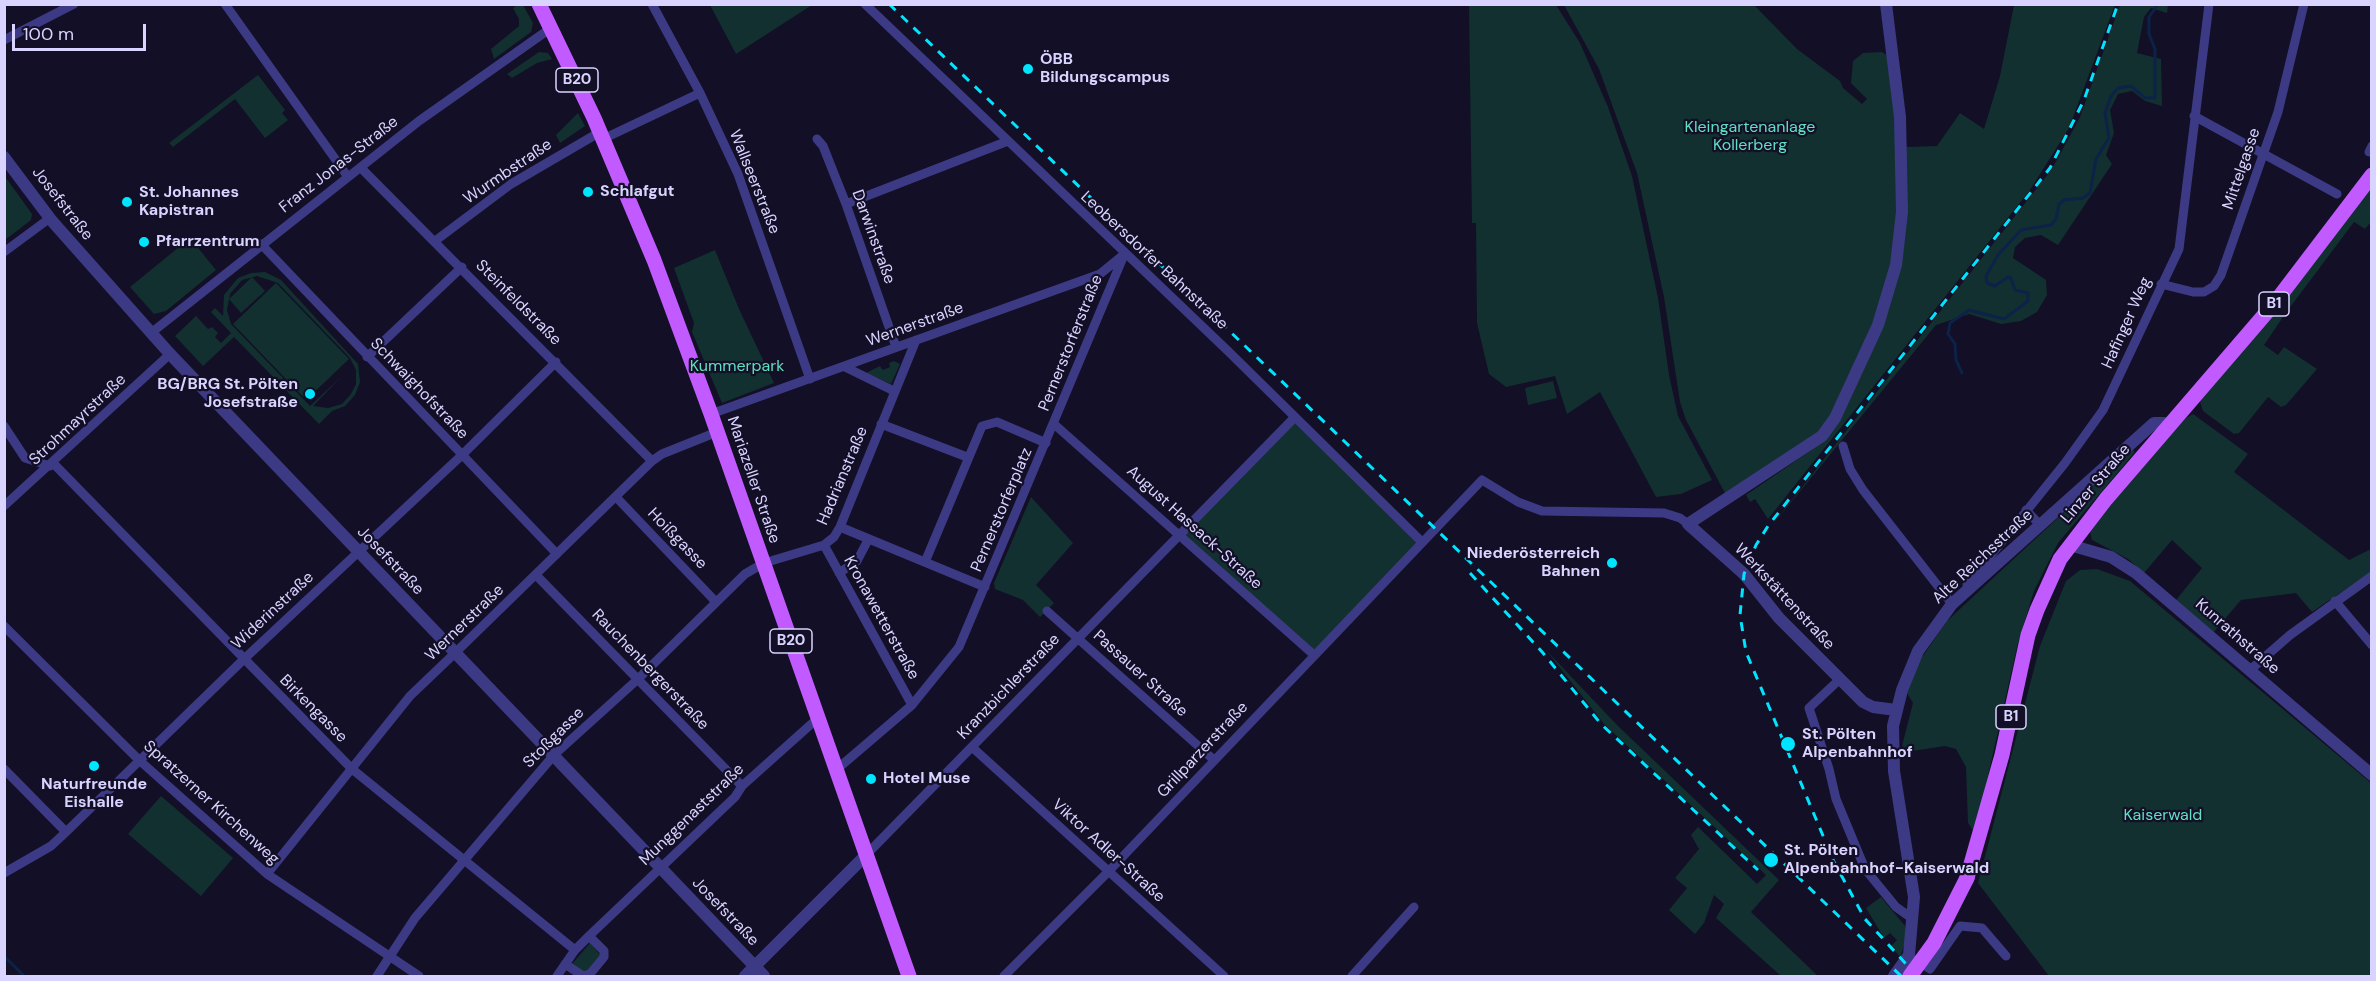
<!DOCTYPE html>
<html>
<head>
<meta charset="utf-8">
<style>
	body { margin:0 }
	#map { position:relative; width:2376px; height:981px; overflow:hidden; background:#130f26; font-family:"DM Sans",sans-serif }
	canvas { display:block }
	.frame { position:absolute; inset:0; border:6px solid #d9d4ff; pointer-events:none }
	.scale { position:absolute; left:12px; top:24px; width:134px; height:27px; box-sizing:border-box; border:3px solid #d9d4ff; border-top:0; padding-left:8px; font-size:18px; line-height:21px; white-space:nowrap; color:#d9d4ff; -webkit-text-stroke:4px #130f26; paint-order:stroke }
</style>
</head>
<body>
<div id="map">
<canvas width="2376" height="981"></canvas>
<div class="frame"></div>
<div class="scale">100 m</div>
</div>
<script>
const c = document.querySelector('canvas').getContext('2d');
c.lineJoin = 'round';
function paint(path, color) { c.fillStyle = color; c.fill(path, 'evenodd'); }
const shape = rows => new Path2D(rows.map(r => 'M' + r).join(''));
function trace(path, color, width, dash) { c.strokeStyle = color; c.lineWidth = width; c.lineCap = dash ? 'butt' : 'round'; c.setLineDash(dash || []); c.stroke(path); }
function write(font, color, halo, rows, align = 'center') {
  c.font = font + ' "DM Sans",sans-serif'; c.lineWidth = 4.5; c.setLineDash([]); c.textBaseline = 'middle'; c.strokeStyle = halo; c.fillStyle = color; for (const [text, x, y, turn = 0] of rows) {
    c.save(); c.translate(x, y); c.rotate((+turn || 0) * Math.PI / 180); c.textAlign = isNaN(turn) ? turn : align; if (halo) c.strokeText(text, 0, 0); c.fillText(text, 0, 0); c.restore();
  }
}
paint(shape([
	[517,5,523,5,533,23,531,32,494,59,491,49,519,26,519,19,513,8],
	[710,5,812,5,736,54],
	[1469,5,1556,5,1580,43,1608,107,1632,176,1658,298,1669,375,1678,416,1712,480,1681,494,1656,497,1600,392,1567,414,1555,376,1506,387,1489,374,1477,323,1476,223,1472,223],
	[1564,5,1754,5,1797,49,1840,81,1843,88,1862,104,1867,99,1851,83,1853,61,1863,53,1882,52,1888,56,1898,131,1898,193,1895,250,1880,307,1830,416,1819,432,1726,495,1686,420,1680,402,1664,297,1637,173,1599,69],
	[2014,5,2115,5,2069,128,2030,190,1768,519,1755,499,1750,502,1746,495,1813,449,1882,326,1906,147,1937,146,1960,113,1984,129,2000,76],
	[2120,5,2168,5,2167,13,2151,8,2144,17,2137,53,2161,59,2162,106,2145,101,2132,91,2118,94,2110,110,2114,133,2106,155,2112,164,2058,245,2041,235,2025,238,2015,247,2013,258,2046,280,2047,295,2037,312,2021,321,2001,324,1969,314,1936,325,1770,528,2052,169,2080,117],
	[539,52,548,53,552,59,537,63,512,78,507,74],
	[258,75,285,110,282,113,288,120,265,138,235,99,173,147,169,143],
	[578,113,585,126,560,143,556,135],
	[4,175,32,214,31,220,5,240],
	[2371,181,2371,222,2365,229,2354,222,2288,310,2284,301],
	[190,238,216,270,166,311,154,314,130,287],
	[715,250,739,309,774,383,722,403,692,332,694,323,674,268],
	[265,272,281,280,358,364,360,382,355,395,345,406,332,411,319,424,234,337,203,366,175,336,196,316,208,329,212,327,218,333,215,337,221,343,231,333,211,312,215,308,223,316,224,295,238,278,251,273],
	[257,276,278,283,350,358,356,370,356,384,351,394,342,404,328,408,313,406,342,376,310,406,231,324,227,310,230,294,242,280],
	[252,277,265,291,241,313,229,299],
	[276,283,349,359,306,400,233,324],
	[2273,317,2283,317,2264,345,2278,355,2284,347,2317,369,2286,405,2281,407,2268,397,2239,433,2234,434,2203,411,2200,402,2203,396],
	[894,361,900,364,891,384,866,373,880,366,883,370,890,367,889,363],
	[1553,381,1557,398,1528,405,1525,388],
	[2193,414,2248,454,2234,472,2349,560,2371,549,2371,572,2312,612,2296,593,2241,600,2213,633,2176,600,2202,568,2172,540,2144,573,2128,559,2092,540,2090,532,2118,493,2186,418],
	[1294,418,1422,542,1314,655,1180,535],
	[2132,449,2135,452,2058,543,2034,591,2018,643,1975,833,1968,823,1966,767,1956,749,1945,746,1912,751,1902,746,1913,703,1907,693,1918,663,1947,621],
	[1031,497,1073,543,1036,585,1054,603,1040,617,1023,600,995,589,994,583],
	[2097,569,2130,581,2371,783,2371,976,2049,976,1978,883,2040,646,2066,581,2080,570],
	[1546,650,1617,725,1779,880,1751,912,1818,976,1781,976,1716,918,1724,904,1714,895,1704,923,1695,934,1669,910,1687,888,1675,878,1699,849,1691,835,1698,827,1757,884,1766,875,1604,724],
	[161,796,233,858,201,896,128,834],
	[1881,897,1905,926,1906,941,1900,957,1891,946,1897,940,1890,933,1884,938,1866,908],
	[590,943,601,956,588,972,583,973,572,964]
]), '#12302f');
trace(shape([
	[1962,373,1956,360,1955,344,1948,334,1950,323,1969,310,2004,319,2028,301,2028,293,2015,290,2011,278,2008,277,1995,286,1987,283,1986,276,1998,255,2021,230,2051,225,2056,219,2059,204,2064,200,2083,198,2090,193,2096,159,2109,138,2105,113,2111,96,2118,88,2131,86,2145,98,2155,98,2155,49,2149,34,2149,17,2158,4],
	[4,956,24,976]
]), '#0c2248', 3);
trace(shape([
	[225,4,348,177],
	[652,4,700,93,738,174,810,379],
	[865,4,1229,352,1422,542],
	[4,40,74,4],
	[2194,116,2337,194],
	[603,139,700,93],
	[817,139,823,146,846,204,896,347],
	[2369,152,2372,146],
	[361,168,652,461],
	[846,204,1008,141],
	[435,241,511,184,600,132],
	[261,244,557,554],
	[4,252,50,218],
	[2161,284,2193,292,2204,292,2214,286,2221,275,2278,112,2304,4],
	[151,333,419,121,551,28],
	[367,357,462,267],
	[845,367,894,391],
	[711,414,1100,274,1122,256],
	[881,424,967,457],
	[1054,424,1314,655],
	[4,426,25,458,50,466],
	[1843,446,1850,469,1863,490,1952,604,1955,600],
	[53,463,352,769,575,950],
	[616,497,716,602],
	[4,506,170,354],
	[2026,510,2041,526],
	[840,527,985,587],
	[824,545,912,705],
	[925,562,982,426,997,422,1046,443],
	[839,573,857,561,868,540],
	[536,575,742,786],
	[1967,585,2065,463,2103,410,2179,249,2209,4],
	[2335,601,2372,645],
	[1047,611,1214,760],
	[4,626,139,760,267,874,419,976],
	[2250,670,2290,635,2372,576],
	[1840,679,1809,708,1829,769,1836,799,1865,869,1896,907,1913,919],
	[973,748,1224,976],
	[4,769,66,832],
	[836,770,912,705,959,647,1124,255],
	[865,856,1294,418],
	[4,873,51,846,66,832,243,660,462,455,556,362],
	[267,874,410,696,455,653,652,461,662,454,717,432],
	[1916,960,1930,969,1960,926,1982,928,2006,956],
	[565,964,583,976,590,974,604,957,604,951,589,936],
	[377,976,415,918,554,755,638,679,745,574,764,563,824,545,834,537,840,527,916,340],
	[557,976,575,950,589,936,735,797,742,786,818,718],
	[1004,976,1108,872,1482,480,1518,502,1542,511,1664,513,1680,518,1688,524],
	[1352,976,1414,907]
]), '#3d3a85', 9);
trace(shape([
	[1886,4,1900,117,1902,212,1896,265,1878,325,1835,418,1822,436,1688,524,1744,574,1779,618,1863,702,1873,707,1896,710],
	[4,157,52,221,170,354,764,976],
	[2070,545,2111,557,2136,573,2372,775],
	[745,976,865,856],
	[1894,976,1909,955,1914,897,1894,771,1893,726,1902,690,1918,651,1952,604,2154,423,2164,423,2168,426]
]), '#3d3a85', 12);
trace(shape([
	[539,4,594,118,654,260,711,414,909,976],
	[1967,878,2002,755,2028,635,2037,610,2060,559,2106,499,2273,305,2372,175]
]), '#c25bff', 15);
trace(shape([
	[889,4,1901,976],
	[1470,573,1543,653,1601,724,1758,870],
	[1917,976,1865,919,1834,862,1746,652,1740,615,1744,574,1756,545,1768,526,2050,168,2084,100,2118,4]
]), '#00e5ff', 3, [9, 8]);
trace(shape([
	[1910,976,1934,943,1967,878]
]), '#c25bff', 15);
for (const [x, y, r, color] of [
	[1028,69,6,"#00e5ff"],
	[588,192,6,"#00e5ff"],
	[127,202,6,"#00e5ff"],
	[144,242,6,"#00e5ff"],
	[310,394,6,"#00e5ff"],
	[1612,563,6,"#00e5ff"],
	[1788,744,8,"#00e5ff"],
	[94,766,6,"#00e5ff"],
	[871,779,6,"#00e5ff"],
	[1771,860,8,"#00e5ff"]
]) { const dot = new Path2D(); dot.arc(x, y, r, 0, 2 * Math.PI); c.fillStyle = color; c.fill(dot); trace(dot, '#130f26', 2); }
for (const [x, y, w] of [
	[577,80,42],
	[2274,304,30],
	[791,641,42],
	[2011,717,30]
]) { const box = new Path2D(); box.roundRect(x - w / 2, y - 12, w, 24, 4.5); c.fillStyle = '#130f26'; c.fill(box); trace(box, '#d9d4ff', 1.5); }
write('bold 15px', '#d9d4ff', null, [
	["B20",577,80],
	["B1",2274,304],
	["B20",791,641],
	["B1",2011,717]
]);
write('bold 16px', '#d9d4ff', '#130f26', [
	["ÖBB",1040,60],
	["Bildungscampus",1040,78],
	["Schlafgut",600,192],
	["St. Johannes",139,193],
	["Kapistran",139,211],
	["Pfarrzentrum",156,242],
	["BG/BRG St. Pölten",298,385,"right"],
	["Josefstraße",298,403,"right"],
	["Niederösterreich",1600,554,"right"],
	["Bahnen",1600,572,"right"],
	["St. Pölten",1802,735],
	["Alpenbahnhof",1802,753],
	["Hotel Muse",883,779],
	["Naturfreunde",94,785,"center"],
	["Eishalle",94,803,"center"],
	["St. Pölten",1784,851],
	["Alpenbahnhof-Kaiserwald",1784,869]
], 'left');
write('16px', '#5fe0c0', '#130f26', [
	["Kleingartenanlage",1750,128],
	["Kollerberg",1750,146],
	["Kummerpark",737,367],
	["Kaiserwald",2163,816]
]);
write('16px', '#d9d4ff', '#130f26', [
	["Franz Jonas-Straße",339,165,-38],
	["Mittelgasse",2242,169,-71],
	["Wurmbstraße",508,172,-34],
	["Wallseerstraße",754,182,68],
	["Josefstraße",62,204,52],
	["Darwinstraße",873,237,70],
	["Leobersdorfer Bahnstraße",1154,261,43],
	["Steinfeldstraße",518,303,45],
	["Hafinger Weg",2127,323,-66],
	["Wernerstraße",915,325,-20],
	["Pernerstorferstraße",1071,343,-68],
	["Schwaighofstraße",419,389,46],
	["Strohmayrstraße",78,420,-43],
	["Hadrianstraße",843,476,-67],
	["Mariazeller Straße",753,480,71],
	["Linzer Straße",2096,484,-50],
	["Pernerstorferplatz",1002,510,-67],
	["August Hassack-Straße",1194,528,42],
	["Hoißgasse",677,539,46],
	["Alte Reichsstraße",1983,557,-43],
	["Josefstraße",390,561,46],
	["Werkstättenstraße",1784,597,47],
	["Widerinstraße",273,611,-43],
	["Kronawetterstraße",881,618,61],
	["Wernerstraße",465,623,-44],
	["Kunrathstraße",2237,637,41],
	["Rauchenbergerstraße",650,670,46],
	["Passauer Straße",1140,674,42],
	["Kranzbichlerstraße",1009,687,-46],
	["Birkengasse",313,709,45],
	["Stoßgasse",554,738,-45],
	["Grillparzerstraße",1203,750,-47],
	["Spratzerner Kirchenweg",211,803,42],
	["Munggenaststraße",692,815,-44],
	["Viktor Adler-Straße",1108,851,42],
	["Josefstraße",725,912,46]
]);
</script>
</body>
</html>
